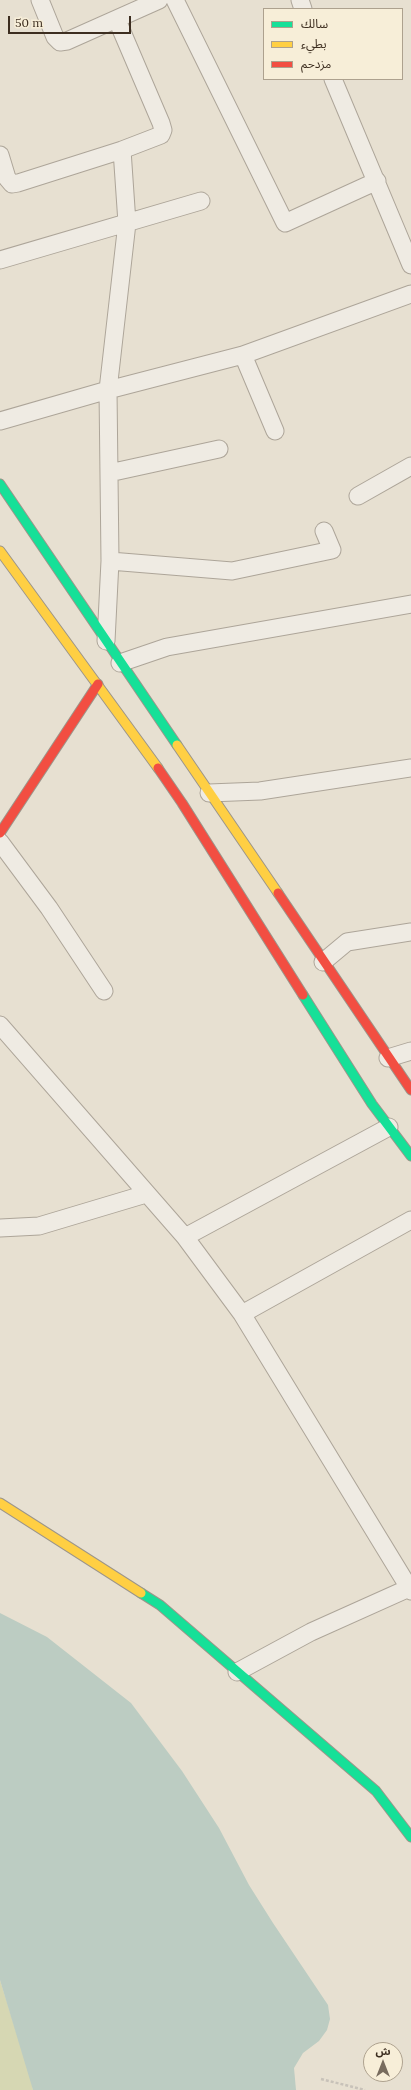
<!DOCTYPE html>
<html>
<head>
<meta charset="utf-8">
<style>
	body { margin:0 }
	#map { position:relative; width:411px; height:2090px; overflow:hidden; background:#e7e0d1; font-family:Lora,"Noto Sans Arabic",serif }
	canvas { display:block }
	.legend { position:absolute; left:263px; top:8px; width:140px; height:72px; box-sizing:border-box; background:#f7eed8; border:1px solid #ada18e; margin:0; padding:5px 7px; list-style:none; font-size:12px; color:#3d2e20 }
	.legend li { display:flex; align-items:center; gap:8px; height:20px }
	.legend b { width:20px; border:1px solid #ada18e }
	.north { position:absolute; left:363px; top:2042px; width:40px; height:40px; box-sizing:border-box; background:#f7eed8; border:1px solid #ada18e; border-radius:50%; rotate:0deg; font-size:11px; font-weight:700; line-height:16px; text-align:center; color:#3d2e20 }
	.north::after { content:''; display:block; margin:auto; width:14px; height:18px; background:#786c5e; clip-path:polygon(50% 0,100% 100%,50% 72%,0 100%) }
	.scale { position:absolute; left:8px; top:16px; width:123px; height:18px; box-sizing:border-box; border:2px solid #3d2e20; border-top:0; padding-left:5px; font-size:12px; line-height:14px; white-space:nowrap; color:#3d2e20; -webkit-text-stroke:3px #f7eed8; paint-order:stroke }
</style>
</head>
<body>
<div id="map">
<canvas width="411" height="2090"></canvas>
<ul class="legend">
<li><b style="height:5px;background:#16e098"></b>سالك</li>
<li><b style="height:5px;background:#ffcf43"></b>بطيء</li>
<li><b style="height:5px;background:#f24e42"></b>مزدحم</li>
</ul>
<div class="north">ش</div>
<div class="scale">50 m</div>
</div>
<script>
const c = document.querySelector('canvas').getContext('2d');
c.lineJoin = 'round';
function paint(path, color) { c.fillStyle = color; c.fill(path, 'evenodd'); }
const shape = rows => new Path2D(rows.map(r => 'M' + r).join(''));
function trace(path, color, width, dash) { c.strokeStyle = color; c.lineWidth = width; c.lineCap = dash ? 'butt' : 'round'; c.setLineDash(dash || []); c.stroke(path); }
paint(shape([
	[0,1980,31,2079,33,2090,0,2090]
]), '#d6d7b3');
paint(shape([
	[0,1613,47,1637,131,1703,182,1771,219,1828,249,1885,273,1923,328,2005,330,2019,327,2030,319,2041,303,2053,294,2068,296,2090,33,2090,0,1980]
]), '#bcccc2');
const street = shape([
	[40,0,55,37,60,42,67,41,159,0],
	[175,0,285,223,377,181],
	[300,0,303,9],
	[333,79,411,265],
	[0,155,7,178,12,184,18,183,122,150,161,135,163,130,161,123,117,20],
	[0,260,201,201],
	[243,355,275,431],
	[0,421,108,390,243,355,411,294],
	[109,473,219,449],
	[358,496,411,466],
	[110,561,232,571,332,550,324,531],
	[106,641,110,561,108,390,127,223,122,150],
	[120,663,167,647,411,604],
	[209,793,260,791,411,768],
	[0,842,49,908,104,991],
	[323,962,347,942,411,932],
	[0,1025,185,1237,242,1314,411,1591],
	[388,1058,411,1051],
	[0,1228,39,1226,146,1194],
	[185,1237,389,1127],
	[242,1314,411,1220],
	[237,1672,311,1632,409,1588]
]);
const fast = shape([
	[0,484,177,745],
	[303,995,372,1104,411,1156],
	[141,1593,160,1605,376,1791,411,1837]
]);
const slow = shape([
	[0,551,158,768],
	[177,745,278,893],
	[0,1503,141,1593]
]);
const jam = shape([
	[158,768,182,803,303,995],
	[0,833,98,684],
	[278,893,411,1090]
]);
trace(street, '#ada599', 19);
trace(fast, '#9c958a', 11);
trace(slow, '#9c958a', 11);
trace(jam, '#9c958a', 11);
trace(shape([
	[321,2079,365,2090]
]), '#c8c2b9', 2.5, [3, 2]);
trace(street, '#efebe3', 17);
trace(fast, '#16e098', 9);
trace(slow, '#ffcf43', 9);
trace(jam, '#f24e42', 9);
</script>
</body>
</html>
